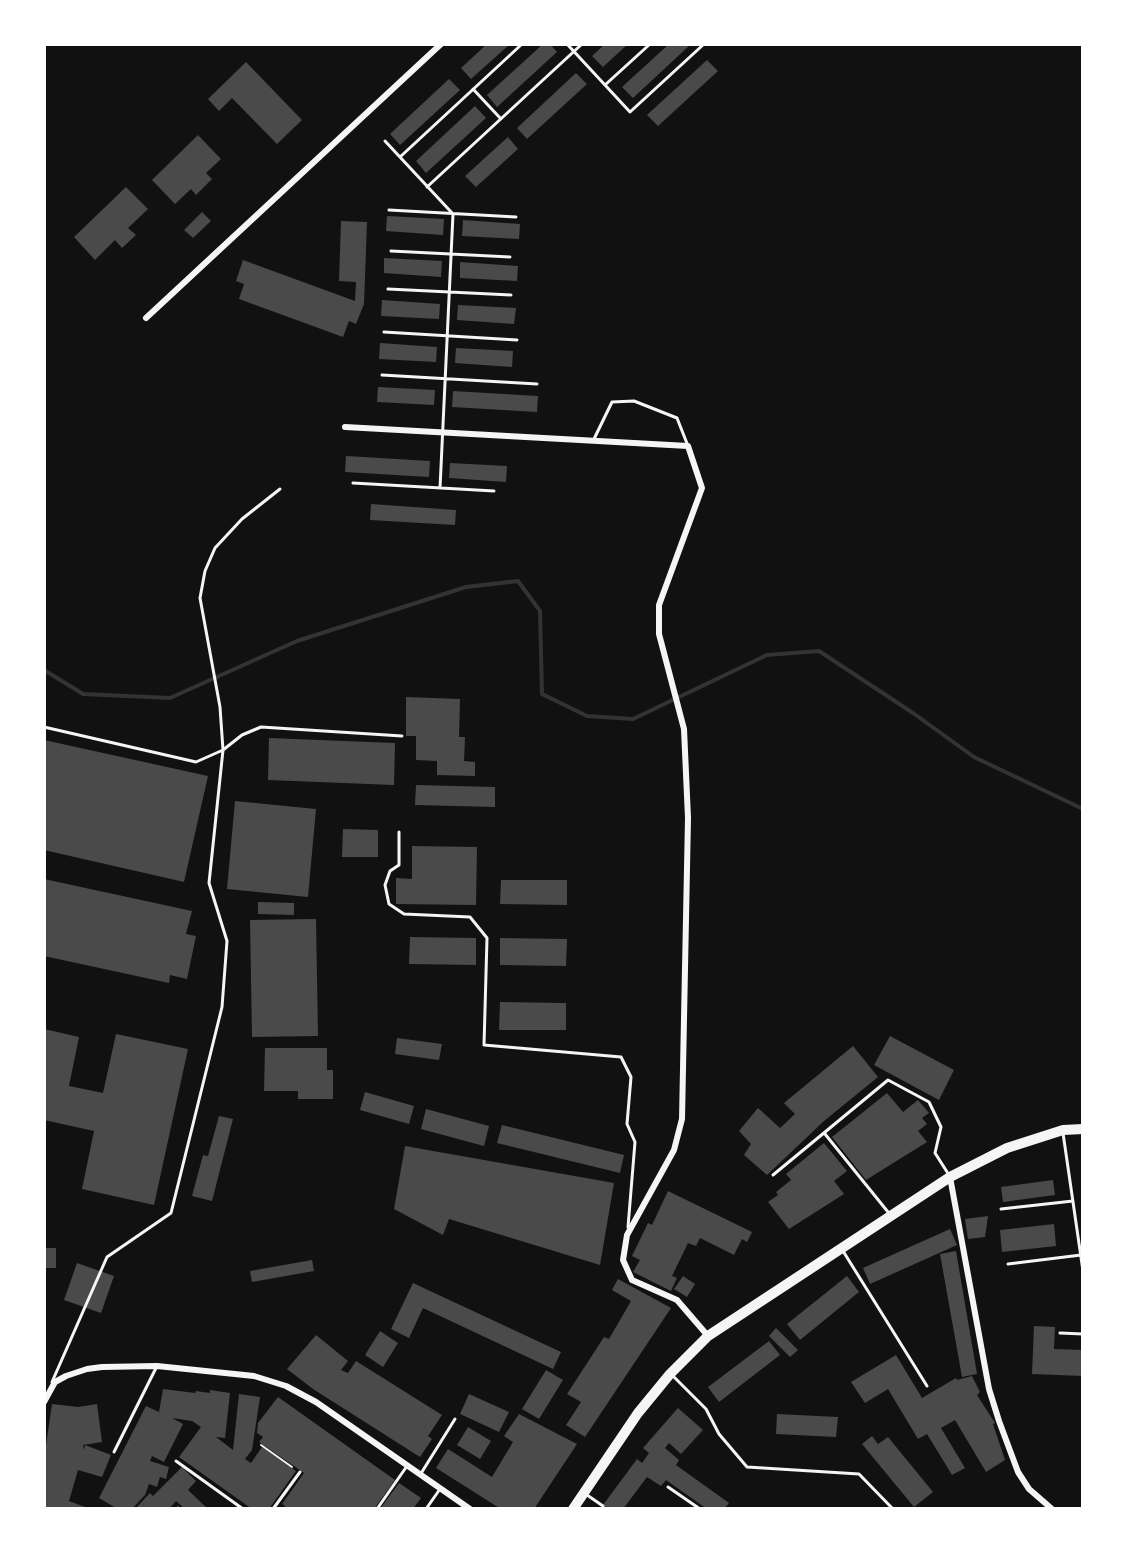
<!DOCTYPE html>
<html>
<head>
<meta charset="utf-8">
<style>
	body { margin:0 }
	#map { position:relative; width:1127px; height:1553px; overflow:hidden; background:#111; font-family:Jost,sans-serif }
	canvas { display:block }
	.frame { position:absolute; inset:0; border:46px solid #fff; pointer-events:none }
</style>
</head>
<body>
<div id="map">
<canvas width="1127" height="1553"></canvas>
<div class="frame"></div>
</div>
<script>
const c = document.querySelector('canvas').getContext('2d');
c.lineJoin = 'round';
const shape = rows => new Path2D(rows.map(r => 'M' + r).join(''));
function trace(path, color, width, dash) { c.strokeStyle = color; c.lineWidth = width; c.lineCap = dash ? 'butt' : 'round'; c.setLineDash(dash || []); c.stroke(path); }
function paint(path, color) { c.fillStyle = color; c.fill(path, 'evenodd'); }
trace(shape([
	[44,670,83,694,170,698,297,641,466,587,518,581,540,611,542,694,587,716,633,719,767,655,819,651,913,713,974,757,1083,809]
]), '#333', 4);
paint(shape([
	[487,44,510,44,471,79,461,68],
	[543,44,550,44,557,52,497,107,487,95],
	[605,44,628,44,603,67,592,56],
	[669,44,691,44,633,98,622,87],
	[707,60,718,71,658,126,647,115],
	[246,62,302,120,277,144,232,98,219,111,208,99],
	[576,73,587,84,527,139,517,128],
	[449,79,460,90,400,145,390,134],
	[475,106,486,118,426,173,416,161],
	[198,135,221,159,206,173,212,179,196,195,191,189,175,204,152,180],
	[508,137,518,149,476,187,465,176],
	[126,187,148,209,128,228,136,235,122,248,115,240,95,260,74,237],
	[202,212,211,221,193,238,184,230],
	[387,216,444,219,443,235,386,231],
	[463,220,520,224,519,239,462,236],
	[341,221,367,222,364,304,356,324,349,321,343,337,239,299,244,284,236,281,243,260,355,301,356,282,339,281],
	[384,258,442,261,441,277,384,273],
	[460,262,518,266,517,281,460,278],
	[382,300,440,304,439,319,381,316],
	[458,305,516,308,514,324,457,320],
	[380,343,437,347,436,362,379,359],
	[456,348,513,351,512,367,455,363],
	[378,387,435,390,434,405,377,402],
	[453,391,538,396,537,412,452,407],
	[346,456,430,461,429,477,345,472],
	[450,463,507,466,506,482,449,478],
	[371,504,456,510,455,525,370,520],
	[406,697,460,699,459,737,465,737,464,761,475,762,475,776,437,775,437,761,416,760,416,736,406,736],
	[269,738,395,743,394,785,268,780],
	[44,740,208,776,184,882,44,850],
	[416,785,495,787,495,807,415,805],
	[235,801,316,809,308,897,227,889],
	[343,829,378,830,378,857,342,857],
	[412,846,477,847,476,905,396,904,396,878,412,879],
	[44,879,192,911,186,934,196,936,187,979,170,975,169,983,44,956],
	[501,880,567,880,567,905,500,904],
	[258,902,294,903,294,915,258,914],
	[316,919,318,1036,252,1037,250,920],
	[410,937,476,938,476,965,409,964],
	[500,938,567,939,566,966,500,965],
	[500,1002,566,1003,566,1030,499,1030],
	[44,1029,79,1037,69,1086,103,1093,116,1034,188,1049,154,1205,82,1189,94,1131,44,1120],
	[890,1036,954,1070,939,1100,874,1065],
	[397,1038,442,1044,439,1060,395,1054],
	[853,1046,878,1077,824,1121,767,1175,744,1155,751,1144,739,1131,758,1108,780,1128,795,1114,784,1103],
	[265,1048,327,1048,327,1070,333,1070,333,1099,298,1099,298,1091,264,1091],
	[365,1092,414,1106,409,1124,360,1110],
	[887,1093,903,1112,918,1100,929,1113,922,1118,927,1124,918,1131,927,1142,866,1180,832,1137],
	[426,1109,489,1126,484,1146,421,1129],
	[219,1116,233,1119,212,1201,192,1196,203,1155,208,1156],
	[502,1125,624,1155,620,1173,497,1143],
	[824,1143,847,1171,834,1181,844,1194,789,1229,768,1202,778,1195,776,1192,791,1180,786,1174],
	[405,1146,614,1183,600,1265,449,1219,443,1235,394,1209],
	[1053,1180,1055,1195,1003,1202,1001,1187],
	[668,1191,752,1232,747,1242,742,1239,734,1255,700,1238,696,1246,688,1243,672,1276,677,1278,671,1291,633,1272,640,1260,632,1256,648,1223,652,1225],
	[988,1216,985,1237,968,1239,965,1219],
	[1054,1224,1056,1246,1002,1252,1000,1230],
	[950,1229,957,1245,870,1284,863,1268],
	[44,1248,56,1248,56,1268,44,1268],
	[956,1251,977,1374,962,1377,940,1254],
	[312,1260,314,1271,252,1282,250,1271],
	[77,1263,114,1276,101,1313,64,1300],
	[683,1276,695,1284,687,1297,674,1289],
	[847,1276,859,1292,800,1340,787,1324],
	[618,1279,671,1308,585,1437,566,1425,581,1402,567,1394,604,1337,609,1339,631,1301,612,1290],
	[413,1283,561,1352,553,1369,423,1308,409,1338,391,1329],
	[1034,1326,1055,1327,1054,1349,1083,1350,1083,1376,1032,1374],
	[776,1328,798,1350,790,1357,769,1336],
	[380,1331,398,1343,383,1367,365,1355],
	[316,1335,348,1361,341,1370,348,1373,356,1361,442,1415,428,1436,432,1439,420,1457,313,1389,287,1369],
	[769,1341,780,1355,719,1402,708,1387],
	[896,1355,922,1398,956,1378,957,1380,972,1376,980,1392,977,1395,995,1423,993,1424,1005,1460,986,1472,955,1420,941,1428,965,1468,952,1475,927,1434,918,1439,888,1389,865,1403,851,1382],
	[546,1370,563,1380,539,1419,522,1409],
	[163,1389,195,1393,196,1391,210,1393,210,1390,230,1393,225,1438,216,1437,233,1450,239,1394,260,1397,252,1450,245,1459,251,1463,262,1447,296,1471,269,1509,252,1509,179,1457,201,1427,192,1421,172,1418,183,1424,164,1462,152,1456,150,1461,169,1467,166,1479,160,1477,157,1487,149,1484,145,1495,132,1509,115,1509,116,1508,99,1498,146,1406,159,1412],
	[469,1394,509,1412,499,1432,460,1414],
	[278,1397,395,1480,374,1509,283,1509,285,1506,282,1504,304,1473,259,1442,263,1437,257,1433,258,1423],
	[52,1404,78,1407,97,1404,102,1442,83,1445,84,1450,85,1445,111,1455,102,1477,78,1470,69,1501,90,1509,44,1509,44,1459],
	[678,1408,703,1430,681,1454,669,1443,665,1448,679,1460,676,1465,729,1503,724,1509,707,1509,666,1480,661,1486,647,1477,623,1509,600,1509,637,1459,642,1463,649,1453,643,1448],
	[519,1414,577,1444,534,1509,501,1509,436,1468,448,1449,492,1477,513,1442,504,1436],
	[777,1414,838,1417,836,1437,776,1434],
	[468,1427,491,1441,480,1459,457,1445],
	[872,1436,878,1444,888,1437,933,1492,914,1507,862,1444],
	[182,1467,196,1481,188,1490,208,1509,185,1509,176,1501,169,1509,135,1509,150,1493,153,1496],
	[399,1483,421,1498,413,1509,380,1509]
]), '#4a4a4a');
trace(shape([
	[261,1445,292,1467]
]), '#f5f5f5', 2);
trace(shape([
	[567,44,630,112,704,44],
	[605,85,650,44],
	[473,89,501,119],
	[385,141,453,214,440,488],
	[400,157,522,44],
	[427,187,582,44],
	[389,210,516,217],
	[391,251,510,257],
	[388,289,511,295],
	[384,332,517,340],
	[382,375,537,384],
	[594,439,612,402,634,401,677,418,688,446],
	[353,483,494,491],
	[44,727,196,762,223,750,242,735,261,727,402,736],
	[399,832,399,865,390,871,385,885,389,904,404,914,470,917,487,938,484,1045,621,1057,631,1077,627,1124,635,1142,628,1227],
	[1063,1133,1083,1271],
	[825,1134,888,1212],
	[773,1175,888,1080,929,1102,941,1127,935,1153,949,1175],
	[1001,1209,1073,1201],
	[843,1251,927,1386],
	[1008,1264,1081,1255],
	[1060,1333,1083,1334],
	[673,1376,706,1409,719,1434,747,1467,859,1474,893,1509],
	[52,1382,107,1257,171,1213,222,1007,227,941,209,883,223,750,220,707,200,598,205,571,215,548,242,519,280,489],
	[114,1452,157,1366],
	[176,1461,243,1509],
	[420,1475,455,1419],
	[668,1487,700,1509],
	[587,1495,603,1506],
	[178,1508,179,1509],
	[273,1509,300,1472],
	[377,1509,407,1466],
	[426,1509,440,1489]
]), '#f5f5f5', 3);
trace(shape([
	[146,318,441,44],
	[345,427,688,446,702,488,659,605,659,634,684,729,688,818,682,1119,674,1150,627,1235,623,1260,632,1280,677,1300,708,1336],
	[950,1177,989,1389,999,1421,1018,1472,1029,1489,1052,1509],
	[44,1402,55,1382,66,1376,87,1369,102,1367,157,1366,254,1376,286,1386,316,1402,470,1509]
]), '#f5f5f5', 6);
trace(shape([
	[573,1509,638,1413,670,1374,708,1336,950,1177,1007,1148,1063,1130,1083,1129]
]), '#f5f5f5', 10);
</script>
</body>
</html>
